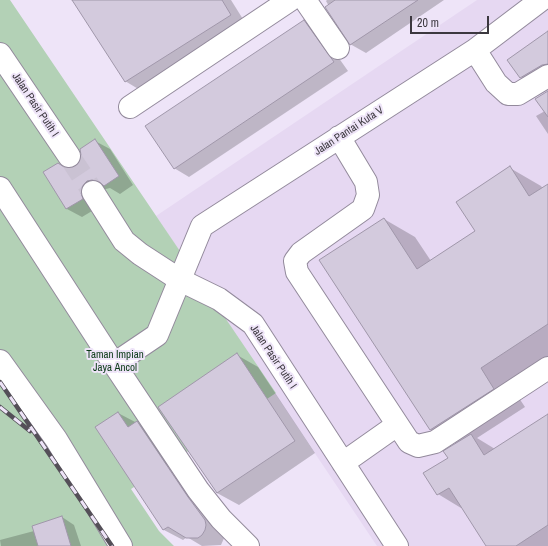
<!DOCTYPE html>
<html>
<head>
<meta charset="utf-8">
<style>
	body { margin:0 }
	#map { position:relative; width:548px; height:546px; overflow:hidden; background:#eee4f8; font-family:"Archivo Narrow",sans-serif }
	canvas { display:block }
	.scale { position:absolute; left:410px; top:16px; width:79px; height:18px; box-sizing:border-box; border:2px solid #3c383f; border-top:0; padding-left:5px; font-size:12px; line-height:14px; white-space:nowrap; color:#3c383f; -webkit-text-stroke:3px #eee4f8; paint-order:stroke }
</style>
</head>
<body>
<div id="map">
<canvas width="548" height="546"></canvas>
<div class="scale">20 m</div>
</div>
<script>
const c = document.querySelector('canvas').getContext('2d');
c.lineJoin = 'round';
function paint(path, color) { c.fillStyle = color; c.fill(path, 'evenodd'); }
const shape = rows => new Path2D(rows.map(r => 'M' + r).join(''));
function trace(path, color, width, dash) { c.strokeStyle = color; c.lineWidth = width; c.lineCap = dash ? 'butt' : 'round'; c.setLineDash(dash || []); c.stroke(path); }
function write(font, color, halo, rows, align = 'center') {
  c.font = font + ' "Archivo Narrow",sans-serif'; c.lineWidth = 4; c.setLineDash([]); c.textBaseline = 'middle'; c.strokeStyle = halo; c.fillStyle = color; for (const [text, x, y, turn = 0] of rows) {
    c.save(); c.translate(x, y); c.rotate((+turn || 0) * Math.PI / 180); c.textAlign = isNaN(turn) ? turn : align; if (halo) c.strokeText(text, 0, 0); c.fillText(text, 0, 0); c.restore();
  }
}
paint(shape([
	[477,0,548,0,548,546,377,546,156,216]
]), '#e6d8f2');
paint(shape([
	[0,0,10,0,276,393,131,489,159,531,174,546,0,546]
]), '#b3d1b6');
paint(shape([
	[74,0,231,0,246,24,140,90,125,81],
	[327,0,444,0,366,53,350,44,326,1],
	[304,22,319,30,348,71,189,177,174,168],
	[548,32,548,74,532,84,521,77],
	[548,92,548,134,536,116,545,111],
	[95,141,110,149,133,185,120,194,110,188,102,190,97,208,82,217,67,209,44,173,76,167],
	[510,168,541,186,543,189,548,185,548,363,511,386,525,407,477,438,495,449,548,423,548,546,488,546,462,507,461,508,438,494,425,474,449,458,456,444,431,430,384,219,415,237,431,261,476,231],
	[237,355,258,367,315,453,239,505,217,493,159,407],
	[118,413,156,433,225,536,221,545,202,546,187,537,183,540,164,530],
	[62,517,74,525,81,546,1,546,0,540,34,531]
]), '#0003');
const building = shape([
	[72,0,222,0,231,15,125,82,72,0],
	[335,0,418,0,350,45,325,7,335,0],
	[304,20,334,62,174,169,145,126,304,20],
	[548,31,548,64,542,65,520,78,507,60,548,31],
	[548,91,548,117,535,99,548,91],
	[95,139,119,176,104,186,98,181,92,180,87,181,82,187,81,193,83,199,66,209,43,172,58,163,64,167,70,168,76,167,80,161,81,155,80,149,95,139],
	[510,166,529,196,548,184,548,324,481,368,494,389,430,430,319,260,384,218,417,269,475,231,456,202,510,166],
	[237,353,295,441,217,493,158,407,237,353],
	[118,412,128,427,137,421,188,497,205,520,206,525,205,530,202,535,198,538,186,538,168,527,163,530,95,427,118,412],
	[548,414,548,525,516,546,486,546,449,488,437,495,423,473,448,458,443,451,471,434,484,455,548,414],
	[62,516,71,546,38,546,32,526,62,516]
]);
paint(building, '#d3cadd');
trace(building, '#a097aa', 1);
trace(shape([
	[69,156,93,192]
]), '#cac2d3', 22, [22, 11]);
const minor = shape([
	[305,0,338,48],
	[475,50,496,83,508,94,518,94,548,76],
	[0,54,69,156],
	[130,107,290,0],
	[339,137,366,182,368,195,363,209,301,253,295,261,297,272,409,442,418,446,435,442,548,368],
	[0,188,114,364,198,490,221,519,248,546],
	[93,192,124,241,140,254,180,280,219,299,253,324,397,546],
	[0,361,56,439,121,546],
	[114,364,157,335,202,226,475,50,541,0],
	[343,463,397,425]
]);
trace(minor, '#938a9c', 24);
trace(minor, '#fff', 22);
const rail = shape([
	[0,382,112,546],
	[0,407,30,431]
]);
trace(rail, '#544f58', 4.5);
trace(rail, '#eee4f8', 3, [9]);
write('11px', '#3c383f', '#eee4f8', [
	["Jalan Pasir Putih I",35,105,56],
	["Jalan Pantai Kuta V",349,131,-33],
	["Jalan Pasir Putih I",273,357,56]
]);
write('11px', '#093915', '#eee4f8', [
	["Taman Impian",115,355],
	["Jaya Ancol",115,368]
]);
</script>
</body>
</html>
